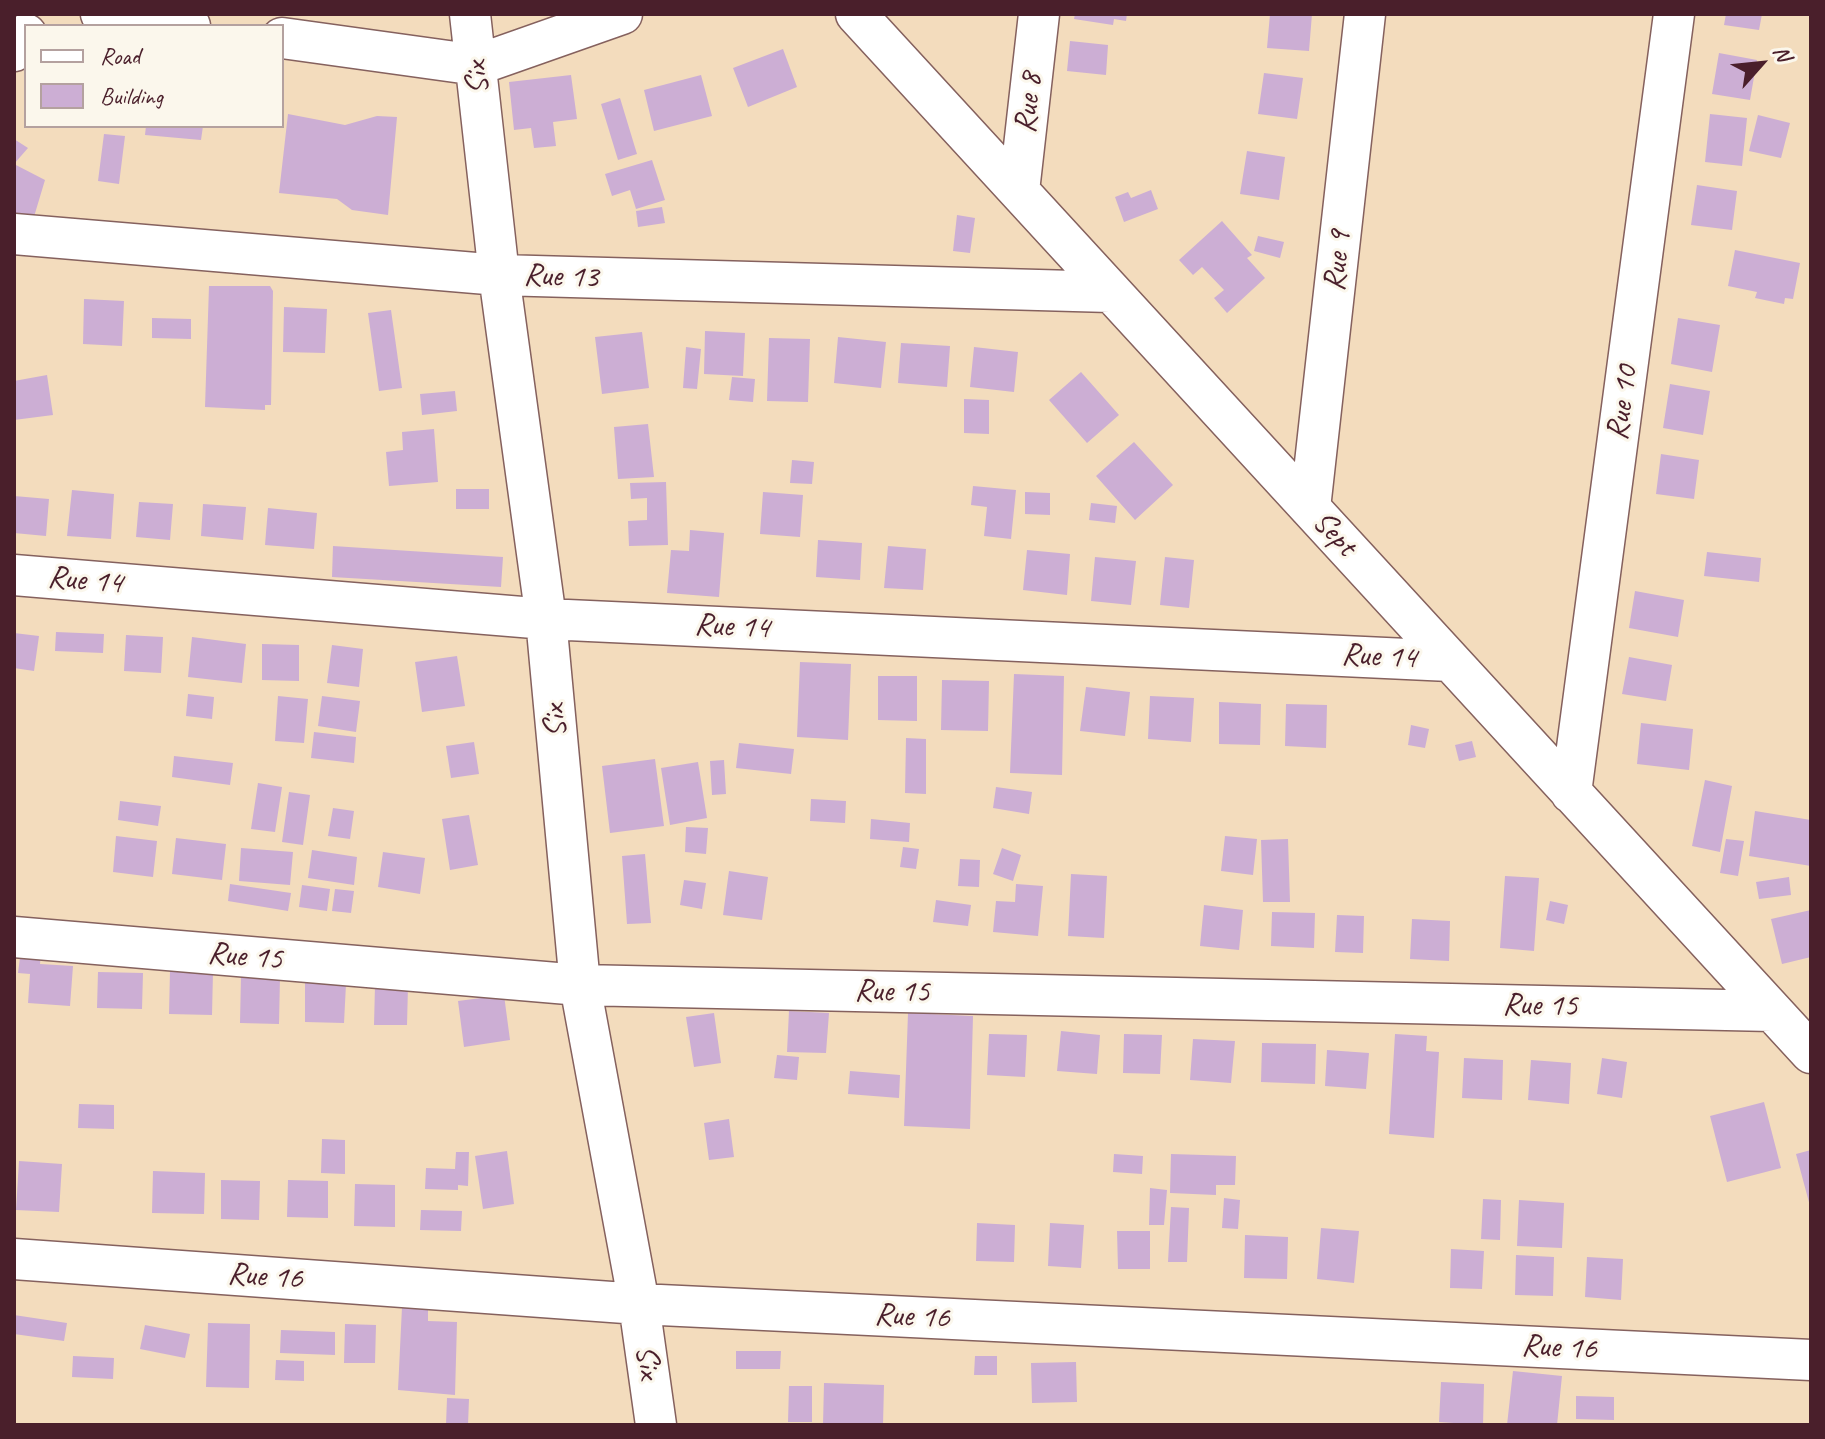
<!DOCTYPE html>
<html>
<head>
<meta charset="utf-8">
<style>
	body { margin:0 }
	#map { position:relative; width:1825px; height:1439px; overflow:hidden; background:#f3dcbd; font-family:Caveat,sans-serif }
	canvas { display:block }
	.frame { position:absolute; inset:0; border:16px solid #4a1f2b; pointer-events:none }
	.legend { position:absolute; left:24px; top:24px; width:260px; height:104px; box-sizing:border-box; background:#fbf7ec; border:2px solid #b4a19f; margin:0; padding:10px 14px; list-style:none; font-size:24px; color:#4a1f2b }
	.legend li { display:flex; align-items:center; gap:16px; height:40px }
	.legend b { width:40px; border:2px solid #b4a19f }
	.north { position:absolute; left:1721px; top:24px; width:80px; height:80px; -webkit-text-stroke:6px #fbf7ec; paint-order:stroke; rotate:63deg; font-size:22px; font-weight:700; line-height:32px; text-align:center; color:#4a1f2b }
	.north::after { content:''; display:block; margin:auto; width:28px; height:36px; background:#4a1f2b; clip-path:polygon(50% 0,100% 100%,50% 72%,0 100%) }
</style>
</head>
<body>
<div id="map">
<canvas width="1825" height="1439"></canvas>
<div class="frame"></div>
<ul class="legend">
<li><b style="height:10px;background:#fff"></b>Road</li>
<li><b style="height:22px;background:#ccaed4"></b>Building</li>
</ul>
<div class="north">N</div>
</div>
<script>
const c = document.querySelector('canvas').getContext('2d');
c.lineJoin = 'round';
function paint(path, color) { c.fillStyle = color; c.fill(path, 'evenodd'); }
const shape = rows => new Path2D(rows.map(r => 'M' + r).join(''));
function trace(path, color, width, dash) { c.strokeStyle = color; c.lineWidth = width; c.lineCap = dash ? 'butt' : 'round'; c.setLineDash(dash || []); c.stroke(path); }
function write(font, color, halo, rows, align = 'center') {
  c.font = font + ' Caveat,sans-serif'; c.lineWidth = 6; c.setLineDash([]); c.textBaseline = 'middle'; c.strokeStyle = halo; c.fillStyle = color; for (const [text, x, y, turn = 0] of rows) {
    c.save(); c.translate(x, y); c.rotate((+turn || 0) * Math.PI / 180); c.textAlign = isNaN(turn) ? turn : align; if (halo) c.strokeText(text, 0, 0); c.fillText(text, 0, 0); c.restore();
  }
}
paint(shape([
	[1075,14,1127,14,1126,21,1114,19,1113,25,1074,19],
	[1270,14,1312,14,1309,51,1267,48],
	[1726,14,1762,14,1759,30,1724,25],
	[1070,41,1108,45,1106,75,1067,71],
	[783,49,797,87,748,107,733,68],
	[1719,53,1757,60,1750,100,1712,94],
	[1264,73,1303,78,1297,119,1258,114],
	[571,75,577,119,553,122,556,146,534,148,531,128,514,130,509,82],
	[701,75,712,116,654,131,644,90],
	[620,98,637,154,618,160,601,104],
	[288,114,345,125,377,116,397,117,388,215,352,210,337,199,279,193],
	[1710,114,1747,118,1742,166,1705,162],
	[1758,115,1790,123,1781,158,1749,151],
	[146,126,203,126,201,140,145,135],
	[104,134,125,136,119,184,98,181],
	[14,139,28,148,14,164,45,180,33,220,14,216],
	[1247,151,1285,157,1279,200,1240,194],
	[652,160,665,200,636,209,630,190,612,196,605,174],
	[1697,185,1737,191,1732,230,1691,225],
	[1151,190,1158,209,1124,222,1115,197,1128,192,1131,198],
	[662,207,665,223,638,227,636,211],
	[957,215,975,218,970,253,953,251],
	[1222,221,1252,255,1247,258,1265,278,1227,313,1214,298,1224,290,1202,267,1193,275,1179,260],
	[1258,236,1284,242,1280,258,1254,251],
	[1735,250,1800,263,1793,299,1785,298,1784,304,1755,298,1757,292,1728,286],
	[209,286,270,286,273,291,271,405,265,405,265,410,205,407],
	[84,299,124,301,122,346,83,344],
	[284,307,327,309,325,353,283,352],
	[391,310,402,388,379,391,368,313],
	[152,318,191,319,191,339,152,338],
	[1678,318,1720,325,1712,372,1671,364],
	[705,331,745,333,743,376,704,374],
	[642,332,649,388,602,394,595,337],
	[838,337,886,342,881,388,834,383],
	[769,338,810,339,808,402,767,401],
	[901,343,950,346,947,387,898,383],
	[686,347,701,349,697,389,683,388],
	[974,347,1018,352,1014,392,970,387],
	[1081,372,1119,415,1087,443,1049,400],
	[47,375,53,415,14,420,14,381],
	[732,377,755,379,753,402,729,400],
	[1670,384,1710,391,1703,435,1663,428],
	[455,391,457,411,422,415,420,394],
	[964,399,989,400,989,434,964,433],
	[648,424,654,477,618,479,614,427],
	[434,429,438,482,389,486,386,452,403,450,402,432],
	[1134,442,1173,485,1135,520,1096,476],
	[1661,454,1699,460,1694,499,1656,494],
	[792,460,814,462,812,484,790,483],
	[666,482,668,545,629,546,628,521,647,520,647,498,631,499,630,483],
	[973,486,1016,490,1011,539,984,536,987,507,971,505],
	[456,489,489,489,489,509,456,509],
	[72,490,114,494,111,539,67,536],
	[763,492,803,495,800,537,760,534],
	[1025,492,1050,493,1050,515,1025,514],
	[14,496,49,499,46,536,14,533],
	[139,502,173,504,170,540,136,537],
	[1091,503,1117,506,1115,523,1089,520],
	[203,504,246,507,243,540,201,536],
	[268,508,317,513,314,549,265,545],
	[690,530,724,533,719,597,667,593,671,550,689,551],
	[818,540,862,543,860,580,816,577],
	[333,546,503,557,501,587,332,577],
	[888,546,926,549,923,590,884,588],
	[1027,550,1070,554,1067,595,1023,590],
	[1707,552,1761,558,1759,582,1704,576],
	[1095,557,1136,561,1131,605,1091,601],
	[1165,557,1194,560,1189,608,1160,605],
	[1635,591,1684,600,1678,637,1629,628],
	[56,632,104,634,103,653,55,651],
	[14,633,39,636,34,671,14,668],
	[126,635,163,637,161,673,124,671],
	[192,637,246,644,242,683,188,677],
	[262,644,299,645,299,681,262,680],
	[332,645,363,649,359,687,327,683],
	[457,656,465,706,422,712,415,662],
	[1629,657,1672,665,1666,701,1622,694],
	[800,662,851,664,848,740,797,737],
	[1014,674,1064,676,1062,775,1010,773],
	[878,676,917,676,917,721,878,720],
	[942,680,989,681,988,731,941,730],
	[1086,687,1130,692,1125,736,1080,731],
	[188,694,214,697,212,719,186,716],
	[278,696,308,699,304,743,275,741],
	[322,696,360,701,356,732,318,726],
	[1150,696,1194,698,1191,742,1148,739],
	[1219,702,1261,704,1260,745,1219,744],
	[1286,704,1327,705,1326,748,1285,746],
	[1641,723,1693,729,1689,770,1637,764],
	[1411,725,1429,729,1425,748,1408,745],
	[314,732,356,737,354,763,311,758],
	[906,738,926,739,926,794,905,793],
	[1472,741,1476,757,1459,761,1455,745],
	[474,742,479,774,451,778,446,746],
	[739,743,794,749,791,774,736,768],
	[174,756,233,763,230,785,172,777],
	[655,759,664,826,610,833,602,766],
	[724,760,726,794,712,795,710,761],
	[698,762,707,818,670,825,661,768],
	[1705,780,1732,786,1720,852,1692,846],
	[258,783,282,787,275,832,251,829],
	[996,787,1032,792,1029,814,993,808],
	[289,792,310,795,303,845,282,842],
	[811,799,846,801,845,823,810,821],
	[120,801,161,806,158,826,118,820],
	[333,808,354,811,350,839,328,836],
	[1755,811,1811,820,1811,866,1749,856],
	[469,815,478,865,450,870,442,819],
	[871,819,910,823,909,842,870,839],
	[686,827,708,828,706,854,685,852],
	[116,836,157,841,153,877,113,872],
	[1225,836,1257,839,1253,875,1221,871],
	[176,838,226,844,222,880,172,874],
	[1288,839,1290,902,1263,902,1261,840],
	[1726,839,1744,841,1738,876,1720,873],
	[903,847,919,849,916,869,900,867],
	[241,848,293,852,290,885,239,881],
	[1002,848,1021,855,1013,881,993,874],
	[312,850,357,857,354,885,308,878],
	[383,852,425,858,420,894,378,887],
	[645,854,651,923,627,924,622,856],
	[960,859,980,860,979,887,958,886],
	[729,871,768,877,762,920,723,915],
	[1071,874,1107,876,1104,938,1068,936],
	[1505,876,1539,878,1534,951,1500,948],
	[1789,877,1791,895,1759,899,1756,882],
	[684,880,706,883,702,909,680,905],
	[230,884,291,893,288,911,228,901],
	[1016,884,1043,886,1038,936,993,932,996,901,1015,902],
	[302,885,330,889,327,911,299,907],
	[335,889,354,891,351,913,332,911],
	[936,900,971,905,968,926,933,922],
	[1550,901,1568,905,1564,924,1546,920],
	[1204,905,1243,910,1239,950,1200,946],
	[1811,910,1811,957,1782,964,1771,919],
	[1272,912,1315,913,1314,948,1271,946],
	[1337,915,1364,916,1363,953,1335,952],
	[1412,919,1450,921,1449,961,1410,959],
	[21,950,41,953,40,964,73,966,70,1006,28,1003,30,974,18,973],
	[170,971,213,972,212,1015,169,1014],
	[98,972,143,973,142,1009,97,1008],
	[241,976,280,977,279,1024,240,1023],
	[305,983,346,984,344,1023,305,1022],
	[375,986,408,986,407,1025,374,1025],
	[504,995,510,1040,464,1047,458,1001],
	[789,1011,829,1013,826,1053,787,1052],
	[714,1013,721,1063,694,1067,686,1017],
	[908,1013,973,1016,970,1129,904,1126],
	[1061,1031,1100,1035,1097,1074,1057,1071],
	[989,1034,1027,1035,1025,1077,987,1075],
	[1124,1034,1162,1035,1160,1074,1123,1073],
	[1395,1034,1427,1036,1426,1051,1439,1052,1434,1138,1389,1134],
	[1193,1039,1235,1041,1231,1083,1190,1080],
	[1262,1043,1316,1044,1315,1084,1261,1082],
	[1327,1050,1369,1053,1366,1089,1325,1086],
	[777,1055,799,1057,797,1080,774,1078],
	[1464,1058,1503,1060,1502,1100,1462,1098],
	[1602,1058,1627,1062,1622,1098,1597,1094],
	[1531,1060,1571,1063,1569,1104,1528,1100],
	[850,1071,900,1075,899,1098,848,1094],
	[1764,1102,1781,1168,1727,1182,1710,1116],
	[79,1104,114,1105,114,1129,78,1128],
	[729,1119,734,1157,709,1160,704,1123],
	[322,1139,345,1140,345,1174,321,1173],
	[1811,1150,1811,1206,1810,1206,1796,1154],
	[507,1151,514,1204,483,1209,475,1156],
	[456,1152,469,1152,468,1186,458,1185,458,1190,425,1189,426,1168,455,1169],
	[1114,1154,1143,1156,1142,1174,1113,1172],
	[1171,1154,1236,1156,1235,1185,1216,1185,1216,1195,1170,1193],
	[19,1161,62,1164,59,1212,16,1210],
	[153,1171,205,1173,204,1214,152,1213],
	[221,1180,260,1181,259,1220,221,1219],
	[288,1180,328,1181,328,1218,287,1217],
	[355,1184,395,1185,395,1227,354,1226],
	[1150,1188,1167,1190,1164,1225,1149,1225],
	[1224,1198,1240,1200,1238,1229,1222,1228],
	[1483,1199,1501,1200,1500,1240,1481,1239],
	[1519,1200,1564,1203,1562,1248,1517,1246],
	[1171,1207,1189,1208,1187,1262,1168,1262],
	[421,1210,462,1211,461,1231,420,1230],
	[977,1223,1015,1225,1014,1262,976,1261],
	[1050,1223,1084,1225,1081,1268,1048,1266],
	[1321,1228,1359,1231,1354,1283,1317,1279],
	[1117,1231,1150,1231,1150,1269,1118,1269],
	[1245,1235,1288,1237,1287,1279,1244,1278],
	[1451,1249,1484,1251,1482,1289,1450,1288],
	[1516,1255,1554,1257,1553,1296,1515,1295],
	[1587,1257,1623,1259,1621,1300,1585,1297],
	[402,1307,428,1308,428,1321,457,1322,455,1395,398,1390],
	[14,1315,67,1323,64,1341,14,1334],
	[208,1323,250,1324,249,1388,206,1387],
	[345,1324,376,1325,375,1363,344,1363],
	[145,1325,190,1334,185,1358,140,1349],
	[281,1330,335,1332,335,1355,280,1353],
	[736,1351,781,1351,780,1369,736,1369],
	[73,1356,114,1358,113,1379,72,1377],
	[975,1356,997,1356,997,1375,974,1375],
	[276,1360,304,1361,304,1381,275,1380],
	[1076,1362,1077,1402,1032,1403,1031,1363],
	[1513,1371,1562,1376,1557,1425,1507,1425],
	[1441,1382,1484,1384,1483,1425,1439,1422],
	[824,1383,884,1385,883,1425,823,1425],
	[789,1386,812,1386,812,1422,788,1422],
	[1576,1396,1614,1397,1614,1420,1576,1419],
	[447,1398,469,1399,468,1425,446,1425]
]), '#ccaed4');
const minor = shape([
	[101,14,190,26],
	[470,14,499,275,546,619,580,985,639,1304,656,1425],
	[856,14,1811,1053],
	[282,38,477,65,622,14],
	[14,51,26,34],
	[1019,191,1039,14],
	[14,234,499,275,1110,292],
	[1310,508,1365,14],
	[14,575,546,619,1450,661],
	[1571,793,1674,14],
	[14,937,580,985,1772,1011],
	[14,1259,639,1304,1811,1360]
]);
trace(minor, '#85615e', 43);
trace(minor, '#fff', 40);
write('32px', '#4a1f2b', '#fbf7ec', [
	["Six",478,78,-96],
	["Rue 8",1029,103,-84],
	["Rue 9",1338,261,-84],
	["Rue 13",561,277,2],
	["Rue 10",1623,403,-82],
	["Sept",1334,534,47],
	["Rue 14",85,581,5],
	["Rue 14",732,627,3],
	["Rue 14",1379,657,3],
	["Six",556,721,-95],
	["Rue 15",245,957,5],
	["Rue 15",892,992,1],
	["Rue 15",1540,1006,1],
	["Rue 16",265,1277,4],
	["Rue 16",912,1317,3],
	["Rue 16",1559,1348,3],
	["Six",647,1362,82]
]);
</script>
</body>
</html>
